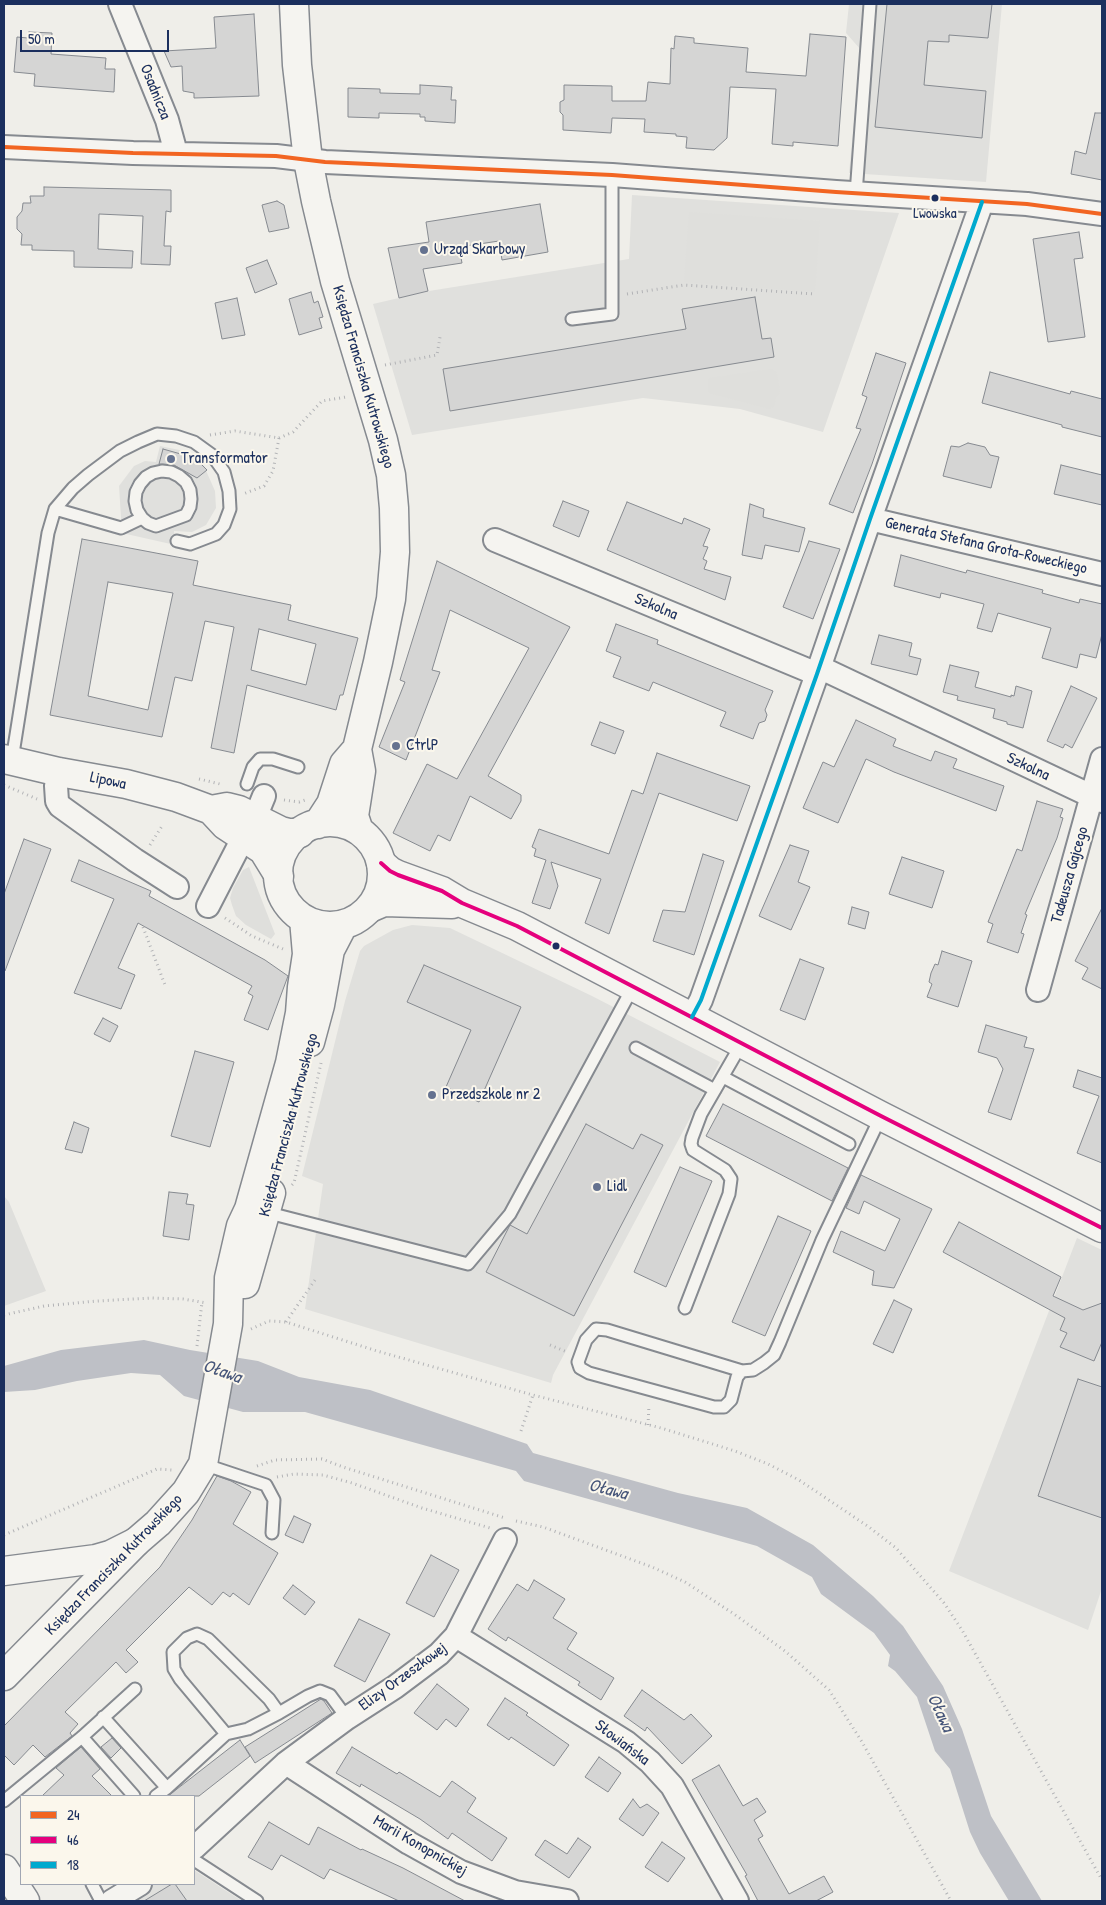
<!DOCTYPE html>
<html>
<head>
<meta charset="utf-8">
<style>
	body { margin:0 }
	#map { position:relative; width:1106px; height:1905px; overflow:hidden; background:#efeee9; font-family:"Patrick Hand",sans-serif }
	canvas { display:block }
	.frame { position:absolute; inset:0; border:5px solid #1b2f5e; pointer-events:none }
	.legend { position:absolute; left:20px; top:1795px; width:175px; height:90px; box-sizing:border-box; background:#fbf7ec; border:1px solid #a1a7b3; margin:0; padding:6px 9px; list-style:none; font-size:15px; color:#1b2f5e }
	.legend li { display:flex; align-items:center; gap:10px; height:25px }
	.legend b { width:25px; border:1px solid #a1a7b3 }
	.scale { position:absolute; left:20px; top:30px; width:149px; height:22px; box-sizing:border-box; border:2px solid #1b2f5e; border-top:0; padding-left:6px; font-size:15px; line-height:18px; white-space:nowrap; color:#1b2f5e; -webkit-text-stroke:4px #fbf7ec; paint-order:stroke }
</style>
</head>
<body>
<div id="map">
<canvas width="1106" height="1905"></canvas>
<div class="frame"></div>
<ul class="legend">
<li><b style="height:6px;background:#f26522"></b>24</li>
<li><b style="height:6px;background:#e5007d"></b>46</li>
<li><b style="height:6px;background:#00a9ce"></b>18</li>
</ul>
<div class="scale">50 m</div>
</div>
<script>
const c = document.querySelector('canvas').getContext('2d');
c.lineJoin = 'round';
function paint(path, color) { c.fillStyle = color; c.fill(path, 'evenodd'); }
const shape = rows => new Path2D(rows.map(r => 'M' + r).join(''));
function trace(path, color, width, dash) { c.strokeStyle = color; c.lineWidth = width; c.lineCap = dash ? 'butt' : 'round'; c.setLineDash(dash || []); c.stroke(path); }
function write(font, color, halo, rows, align = 'center') {
  c.font = font + ' "Patrick Hand",sans-serif'; c.lineWidth = 4; c.setLineDash([]); c.textBaseline = 'middle'; c.strokeStyle = halo; c.fillStyle = color; for (const [text, x, y, turn = 0] of rows) {
    c.save(); c.translate(x, y); c.rotate((+turn || 0) * Math.PI / 180); c.textAlign = isNaN(turn) ? turn : align; if (halo) c.strokeText(text, 0, 0); c.fillText(text, 0, 0); c.restore();
  }
}
paint(shape([
	[849,4,1002,4,986,182,849,173,861,50,846,33],
	[632,195,899,213,823,432,740,409,643,398,412,435,373,304,429,291,629,259],
	[160,446,189,452,204,466,215,491,216,508,206,525,192,532,174,531,175,545,122,533,119,486,134,466,145,461,156,462],
	[412,925,450,928,592,996,720,1062,553,1375,551,1383,305,1309,323,1184,302,1176,345,1001,360,951,364,946,393,930],
	[1077,1238,1102,1250,1102,1588,1088,1630,949,1571],
	[194,1870,242,1901,122,1901,151,1884,194,1884]
]), '#e0e0dd');
paint(shape([
	[689,212,820,221,815,292,684,282],
	[770,369,774,370,777,374,780,392,776,397,774,406,769,409,712,394,708,391,708,381,710,378],
	[249,867,275,934,271,939,246,925,236,916,232,905,230,898,233,888,243,870],
	[4,1196,9,1202,46,1291,4,1306]
]), '#dfdfdc');
paint(shape([
	[144,1340,190,1350,258,1361,299,1377,370,1390,527,1444,533,1453,678,1493,747,1508,813,1545,873,1596,903,1626,943,1686,962,1729,991,1816,1042,1901,1009,1901,980,1853,970,1832,950,1769,935,1751,917,1697,895,1671,888,1666,890,1655,874,1633,821,1594,812,1577,757,1546,524,1481,516,1471,305,1412,243,1412,184,1396,160,1375,131,1373,77,1381,35,1390,4,1392,4,1366,61,1350]
]), '#bec0c6');
const building = shape([
	[887,4,992,4,988,38,949,35,949,42,928,41,924,85,986,91,982,138,875,127,887,4],
	[254,14,259,96,194,98,194,93,183,91,182,66,171,67,164,51,216,48,214,17,254,14],
	[29,32,52,33,51,54,106,58,105,69,115,69,114,92,34,86,35,74,14,72,17,37,28,38,29,32],
	[810,34,846,37,838,146,793,142,793,146,772,144,776,89,730,87,727,138,714,150,686,148,687,137,676,136,676,134,644,132,645,119,612,118,611,133,563,130,563,115,560,112,560,102,564,100,564,85,612,86,612,101,646,101,648,82,670,84,671,48,674,49,675,36,694,38,694,43,748,48,746,72,806,76,810,34],
	[420,85,452,87,451,100,456,100,455,123,425,121,425,117,420,117,420,114,379,113,379,118,348,117,348,88,380,89,380,93,420,94,420,85],
	[1095,113,1102,113,1102,180,1071,174,1075,151,1086,154,1095,113],
	[44,187,171,190,171,212,166,211,164,246,171,246,170,265,141,264,143,216,99,214,98,249,133,251,132,268,74,267,74,251,32,250,32,245,21,245,22,234,17,229,17,217,22,211,23,203,31,203,30,196,44,196,44,187],
	[277,201,284,205,289,228,269,232,262,205,277,201],
	[540,204,548,252,502,260,499,241,459,247,462,263,423,269,428,291,399,298,388,248,429,242,426,222,540,204],
	[1079,232,1083,258,1074,259,1085,337,1048,342,1033,239,1079,232],
	[267,260,277,284,255,293,246,268,267,260],
	[311,292,314,303,318,301,323,317,319,318,322,328,299,335,289,299,311,292],
	[755,297,762,339,771,338,774,357,450,411,443,369,686,329,682,309,755,297],
	[237,298,245,335,222,339,215,303,237,298],
	[876,353,906,363,872,464,853,513,829,504,861,429,856,428,867,397,862,395,876,353],
	[990,372,1070,394,1071,391,1102,399,1102,437,1062,427,1062,425,982,403,990,372],
	[968,443,985,447,990,455,999,457,991,488,943,476,951,446,959,447,968,443],
	[163,449,195,458,207,470,197,478,174,465,159,464,163,449],
	[1061,465,1102,475,1102,505,1054,494,1061,465],
	[563,501,589,511,579,537,553,526,563,501],
	[627,502,682,524,684,518,710,529,703,546,708,547,703,559,707,561,704,569,731,577,725,600,607,550,627,502],
	[750,504,764,509,763,517,805,528,799,552,765,545,762,559,742,555,750,504],
	[82,539,198,561,193,585,291,605,288,620,358,638,343,695,340,695,336,710,247,685,234,753,211,748,234,627,205,621,192,681,175,677,162,737,50,715,82,539],
	[108,582,173,593,148,710,88,696,108,582],
	[259,629,316,644,306,685,251,670,259,629],
	[809,541,840,549,813,619,783,607,809,541],
	[901,555,966,573,967,570,1043,590,1042,593,1079,603,1080,599,1102,604,1102,634,1096,658,1080,654,1077,668,1042,658,1051,628,998,613,992,632,977,628,984,604,941,593,940,598,894,586,901,555],
	[437,561,570,627,488,776,521,795,521,801,511,819,470,796,450,841,438,835,430,851,393,833,427,764,457,779,529,648,450,610,432,670,440,672,406,760,379,747,405,682,400,680,437,561],
	[616,624,658,640,657,644,773,691,765,710,767,715,765,721,759,723,753,739,720,726,726,712,653,682,649,691,613,677,621,657,606,651,616,624],
	[879,635,912,643,909,656,921,659,917,675,871,664,879,635],
	[950,665,979,672,975,687,1011,697,1011,695,1014,696,1016,686,1032,691,1023,728,1007,724,1007,722,993,718,995,709,957,700,958,696,943,692,950,665],
	[1071,686,1097,698,1072,748,1065,744,1063,748,1047,741,1071,686],
	[856,720,896,739,893,746,931,761,935,751,957,759,953,768,1004,786,996,811,894,772,866,759,838,823,803,808,823,762,834,767,856,720],
	[600,722,624,731,615,754,591,745,600,722],
	[657,753,750,786,737,821,659,793,609,934,585,923,601,879,551,862,558,886,550,909,532,903,546,860,534,856,536,849,532,847,539,829,609,854,632,790,643,794,657,753],
	[1037,801,1063,809,1060,817,1063,818,1057,838,1025,914,1027,915,1021,933,1024,934,1018,953,987,942,993,924,988,922,1017,849,1022,851,1037,801],
	[24,839,51,849,5,971,4,970,4,894,24,839],
	[790,845,809,851,798,882,810,887,791,930,759,916,790,845],
	[703,854,724,861,694,955,653,941,663,910,685,912,703,854],
	[902,857,944,871,932,908,889,894,902,857],
	[79,860,151,891,149,896,265,960,288,976,268,1030,244,1020,253,996,248,993,252,986,138,923,118,968,135,975,121,1009,74,993,114,899,71,881,79,860],
	[852,907,869,912,865,929,848,924,852,907],
	[1102,908,1102,989,1082,979,1088,968,1075,961,1102,908],
	[942,951,972,961,958,1007,927,997,932,984,929,982,931,973,935,964,938,965,942,951],
	[800,959,824,968,805,1020,780,1010,800,959],
	[424,965,521,1007,479,1102,446,1087,471,1030,407,1002,424,965],
	[103,1018,118,1026,110,1042,94,1034,103,1018],
	[986,1025,1027,1037,1024,1047,1034,1049,1011,1120,988,1112,1003,1069,997,1058,978,1052,986,1025],
	[195,1051,234,1062,210,1147,171,1136,195,1051],
	[1078,1070,1102,1078,1102,1163,1077,1153,1099,1096,1073,1087,1078,1070],
	[723,1104,848,1168,832,1201,706,1136,723,1104],
	[74,1122,89,1128,82,1153,65,1149,74,1122],
	[586,1124,633,1149,641,1134,663,1145,574,1316,486,1272,510,1225,527,1234,586,1124],
	[680,1167,712,1181,666,1287,634,1272,680,1167],
	[861,1175,932,1209,894,1288,872,1285,874,1271,833,1252,841,1231,885,1251,900,1219,864,1201,859,1214,846,1208,861,1175],
	[169,1192,188,1194,186,1204,194,1205,189,1240,163,1236,169,1192],
	[778,1216,811,1231,765,1336,732,1322,778,1216],
	[959,1222,1061,1277,1053,1296,1083,1310,1102,1303,1102,1342,1094,1361,1060,1347,1067,1333,1060,1330,1065,1318,943,1252,959,1222],
	[894,1300,912,1309,893,1353,873,1344,894,1300],
	[1078,1379,1102,1387,1102,1518,1038,1496,1078,1379],
	[217,1476,231,1481,251,1492,233,1524,278,1553,249,1605,233,1593,230,1597,223,1592,212,1605,189,1587,126,1650,138,1662,126,1673,116,1662,65,1712,78,1724,70,1733,72,1736,45,1757,33,1745,14,1765,4,1755,4,1726,160,1567,192,1520,217,1476],
	[294,1516,311,1524,303,1543,285,1535,294,1516],
	[431,1555,459,1570,434,1617,406,1603,431,1555],
	[534,1580,565,1599,553,1618,577,1633,567,1649,614,1678,601,1700,578,1685,580,1682,508,1637,506,1641,488,1629,517,1584,528,1591,534,1580],
	[293,1585,315,1602,305,1615,283,1598,293,1585],
	[359,1619,390,1634,365,1682,334,1666,359,1619],
	[437,1684,469,1709,456,1727,446,1719,437,1730,414,1713,437,1684],
	[642,1690,684,1720,691,1714,712,1736,682,1764,647,1727,645,1731,624,1716,642,1690],
	[505,1698,528,1713,526,1715,569,1745,554,1766,511,1737,509,1740,487,1725,505,1698],
	[321,1699,324,1701,332,1713,255,1763,245,1747,321,1699],
	[112,1738,121,1748,111,1758,101,1747,112,1738],
	[240,1740,250,1756,199,1796,168,1796,240,1740],
	[81,1747,100,1769,92,1776,112,1796,42,1796,64,1775,56,1768,81,1747],
	[352,1747,397,1774,399,1772,440,1797,452,1781,476,1798,467,1812,507,1838,492,1861,452,1833,448,1839,420,1819,361,1784,360,1787,336,1773,352,1747],
	[599,1757,621,1773,608,1792,585,1777,599,1757],
	[719,1765,743,1806,757,1798,766,1812,754,1820,763,1836,758,1839,789,1894,824,1876,833,1892,816,1901,758,1901,745,1876,747,1875,692,1780,719,1765],
	[633,1799,640,1808,647,1804,659,1813,643,1836,619,1819,633,1799],
	[269,1822,309,1845,318,1827,361,1850,362,1849,403,1868,465,1901,399,1901,330,1869,324,1879,281,1855,272,1870,248,1857,269,1822],
	[578,1838,591,1847,569,1878,535,1855,545,1840,567,1854,578,1838],
	[662,1842,685,1858,668,1882,645,1867,662,1842],
	[172,1884,175,1884,187,1901,144,1901,172,1884]
]);
paint(building, '#d5d5d4');
trace(building, '#868a90', 1);
const lane = shape([
	[856,194,870,4],
	[572,319,612,314,612,175],
	[162,471,171,472,179,476,186,482,190,490,191,499,190,507,186,515,156,526,148,523,142,518,137,510,135,501,136,492,140,484,146,477,153,473,162,471],
	[142,518,121,528,55,509,73,488,88,475,120,451,138,442,157,434,176,436,194,442,212,455,224,472,229,491,230,509,224,525,216,534,190,544,177,541],
	[12,760,48,533,55,509],
	[247,784,253,767,260,759,273,759,298,767],
	[636,1048,715,1090],
	[723,1077,849,1144],
	[265,1212,468,1264,510,1214,633,987],
	[685,1308,729,1194,731,1179,725,1170,693,1150,691,1144,692,1138,701,1114,742,1043],
	[742,1371,737,1377,731,1400,724,1407,714,1407,589,1373,580,1368,578,1362,586,1340,596,1329,607,1330,742,1371,753,1370,764,1363,774,1355,780,1342,822,1240,881,1116],
	[203,1464,266,1485,274,1500,272,1533],
	[103,1717,167,1788,226,1734,180,1679,174,1669,173,1652,187,1638,197,1634,208,1639,269,1699,279,1713,308,1696,320,1691,330,1695,347,1718],
	[226,1734,248,1729,279,1713],
	[82,1737,134,1796],
	[156,1796,167,1788],
	[4,1801,82,1737,135,1689],
	[194,1860,257,1901],
	[92,1884,101,1901]
]);
const street = shape([
	[120,4,167,120,176,153],
	[4,147,133,153,276,156,325,162,612,175,836,192,1027,204,1102,214],
	[870,519,1102,574],
	[495,540,817,674],
	[819,667,1102,801],
	[59,772,56,786,57,801,60,806,135,860,177,887],
	[257,813,264,796],
	[208,906,241,842],
	[1038,990,1102,759],
	[692,1017,701,1000,817,674,870,519,982,202],
	[456,1636,626,1742,650,1762,672,1786,737,1901],
	[286,1763,409,1843,461,1872,515,1892,567,1901],
	[194,1848,286,1763,347,1718,395,1687,439,1654,456,1636,505,1540],
	[112,1901,140,1884]
]);
const secondary = shape([
	[4,759,59,772,126,784,176,797,211,810,225,825,263,850,279,876],
	[211,810,227,807,239,810,281,831,289,833,300,833],
	[381,863,390,871,398,875,442,891,462,903,517,926,881,1116,1102,1228],
	[370,908,384,902,452,904],
	[4,1676,136,1542],
	[4,1869,25,1901]
]);
const primary = shape([
	[294,4,297,65,308,160,316,201,335,281,383,440,391,475,394,508,395,552,391,599,378,662,357,749,361,771,354,816,359,831],
	'278 874a52 52 0 1 1 104 0a52 52 0 1 1-104 0Z',
	[318,824,331,804,344,764,357,749],
	[310,1042,320,1005,330,950,343,925],
	[245,1284,271,1193],
	[4,1571,96,1559,110,1555,136,1542,158,1523,186,1492,203,1464,228,1324,229,1278,241,1226,249,1209,290,1063,300,1013,302,987,307,954,304,919]
]);
trace(lane, '#868a90', 15);
trace(street, '#868a90', 26);
trace(secondary, '#868a90', 31);
trace(primary, '#868a90', 31);
trace(shape([
	[627,294,684,285,814,294],
	[385,365,437,355,440,337],
	[210,435,235,431,279,438,273,471,264,486,243,494],
	[279,438,293,432,322,401,346,397],
	[199,779,220,784],
	[4,785,37,799],
	[284,800,299,802,305,800],
	[150,845,162,826],
	[225,918,252,936,283,949],
	[143,927,165,985],
	[292,1185,294,1183,321,1063],
	[4,1315,44,1306,97,1301,152,1298,183,1299,207,1303],
	[286,1322,315,1280],
	[251,1329,269,1321,286,1322,377,1351,533,1395,661,1428,735,1451,768,1464,799,1480,869,1527,896,1548,944,1603,962,1630,1102,1880],
	[550,1345,567,1352],
	[197,1346,202,1302],
	[648,1425,649,1405],
	[521,1431,533,1395],
	[257,1466,275,1460,322,1459,343,1467,505,1518],
	[277,1477,294,1474,323,1475,352,1483,422,1508,490,1528],
	[516,1521,543,1527,652,1567,685,1582,734,1614,785,1651,829,1690,862,1742,951,1901],
	[4,1535,157,1469,172,1470]
]), '#b2b3b6', 3, [1, 4]);
trace(lane, '#f5f4f0', 11);
trace(street, '#f5f4f0', 22);
trace(secondary, '#f5f4f0', 28);
trace(primary, '#f5f4f0', 28);
trace(shape([
	[4,147,133,153,276,156,325,162,612,175,836,192,1027,204,1102,214]
]), '#f26522', 4);
trace(shape([
	[381,863,390,871,398,875,442,891,462,903,517,926,881,1116,1102,1228]
]), '#e5007d', 4);
trace(shape([
	[692,1017,701,1000,817,674,870,519,982,202]
]), '#00a9ce', 4);
for (const [x, y, r, color] of [
	[935,198,4.5,"#1b2f5e"],
	[424,250,5,"#65728f"],
	[171,459,5,"#65728f"],
	[396,746,5,"#65728f"],
	[556,946,4.5,"#1b2f5e"],
	[432,1095,5,"#65728f"],
	[597,1187,5,"#65728f"]
]) { const dot = new Path2D(); dot.arc(x, y, r, 0, 2 * Math.PI); c.fillStyle = color; c.fill(dot); trace(dot, '#fbf7ec', 2); }
write('15px', '#1b2f5e', '#fbf7ec', [
	["Lwowska",935,214]
]);
write('16px', '#1b2f5e', '#fbf7ec', [
	["Osadnicza",155,92,68],
	["Księdza Franciszka Kutrowskiego",363,377,74],
	["Generała Stefana Grota-Roweckiego",986,546,13],
	["Szkolna",656,607,23],
	["Szkolna",1028,767,25],
	["Lipowa",108,781,12],
	["Tadeusza Gajcego",1070,875,-74],
	["Księdza Franciszka Kutrowskiego",289,1125,-75],
	["Księdza Franciszka Kutrowskiego",114,1565,-46],
	["Elizy Orzeszkowej",403,1677,-36],
	["Słowiańska",622,1743,37],
	["Marii Konopnickiej",420,1846,30]
]);
write('16px', '#1b2f5e', '#fbf7ec', [
	["Urząd Skarbowy",434,250],
	["Transformator",181,459],
	["CtrlP",406,746],
	["Przedszkole nr 2",442,1095],
	["Lidl",607,1187]
], 'left');
write('italic 18px', '#465579', '#fbf7ec', [
	["Oława",222,1372,19],
	["Oława",608,1490,14],
	["Oława",940,1713,65]
]);
</script>
</body>
</html>
